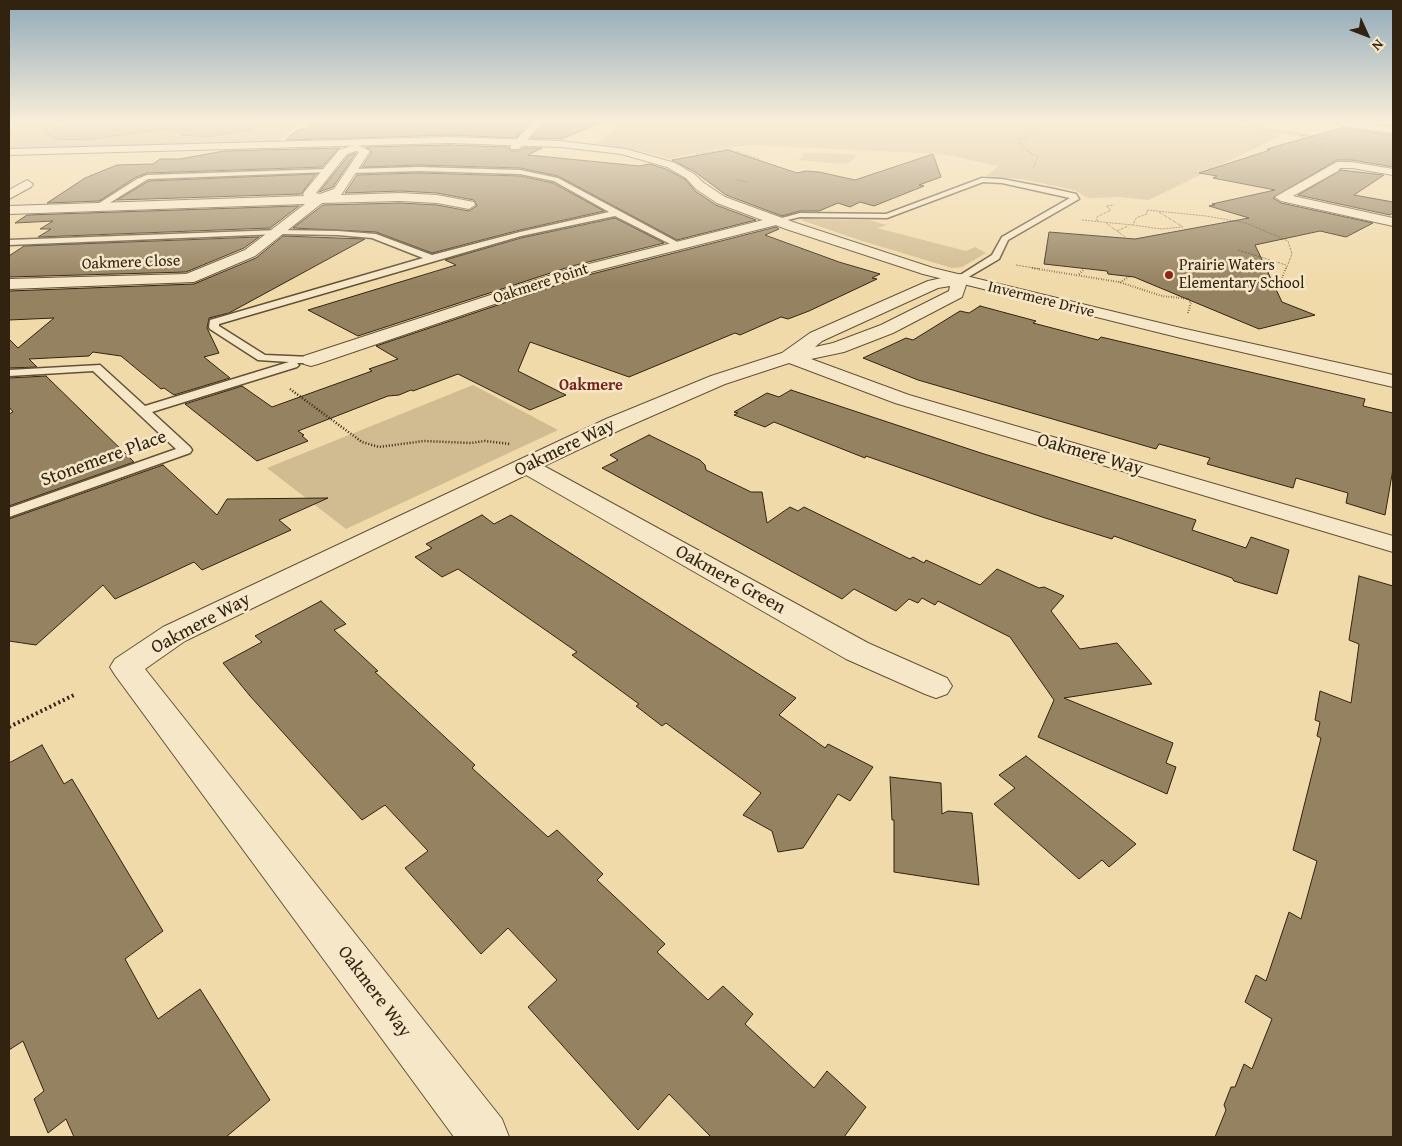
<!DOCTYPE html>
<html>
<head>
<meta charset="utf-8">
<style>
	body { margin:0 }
	#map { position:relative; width:1402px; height:1146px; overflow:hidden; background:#f1daaa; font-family:"Gentium Book Plus",serif }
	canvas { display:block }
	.frame { position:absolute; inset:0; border:10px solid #322311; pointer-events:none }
	.north { position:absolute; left:1342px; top:10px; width:50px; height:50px; -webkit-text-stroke:4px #f6e7c8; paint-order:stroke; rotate:133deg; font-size:14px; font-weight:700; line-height:20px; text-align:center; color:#322311 }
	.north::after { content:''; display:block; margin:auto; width:18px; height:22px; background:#322311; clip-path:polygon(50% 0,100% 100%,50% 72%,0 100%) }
</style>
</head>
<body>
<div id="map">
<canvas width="1402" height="1146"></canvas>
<div class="frame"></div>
<div class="north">N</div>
</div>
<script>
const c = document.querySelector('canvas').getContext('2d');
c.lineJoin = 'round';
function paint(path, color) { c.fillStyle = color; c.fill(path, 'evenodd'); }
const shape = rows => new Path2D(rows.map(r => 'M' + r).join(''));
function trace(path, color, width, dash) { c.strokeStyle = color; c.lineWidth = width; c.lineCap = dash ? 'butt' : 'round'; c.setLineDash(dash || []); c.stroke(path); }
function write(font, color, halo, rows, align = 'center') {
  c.font = font + ' "Gentium Book Plus",serif'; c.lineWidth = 5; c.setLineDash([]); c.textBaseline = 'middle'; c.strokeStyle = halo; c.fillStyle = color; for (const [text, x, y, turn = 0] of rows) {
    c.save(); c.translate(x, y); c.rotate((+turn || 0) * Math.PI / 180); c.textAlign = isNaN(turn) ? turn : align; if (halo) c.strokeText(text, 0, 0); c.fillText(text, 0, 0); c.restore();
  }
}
paint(shape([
	[24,123,300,123,278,141,9,149,9,129],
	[624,123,1237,123,1393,148,1393,152,1284,134,1149,200,1119,197,1088,198,1074,190,1021,179,986,176,999,166,941,154,750,145,704,151,669,159,645,152,596,144],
	[805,153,826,153,856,155,850,163,841,164,799,160],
	[804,219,869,220,887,225,877,228,966,251,975,247,986,253,962,267,952,268,859,240,801,220],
	[473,385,558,430,346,529,267,468]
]), '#d1bb90');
const water = shape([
	[71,123,160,123,181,125,188,123,255,123,250,130,210,137,182,135,172,128,86,140,56,139,46,133,71,123]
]);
paint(water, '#b09c76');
trace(water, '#7e6c4e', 1);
const building = shape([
	[313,123,530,123,516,138,449,135,286,140,297,130,308,128,313,123],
	[544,123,599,123,562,139,531,138,544,123],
	[1341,128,1393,135,1393,167,1352,160,1337,160,1273,198,1281,203,1373,223,1346,237,1320,231,1255,245,1282,302,1315,315,1259,329,1134,277,1108,274,1107,271,1044,264,1049,232,1135,239,1249,218,1209,206,1215,205,1212,204,1275,190,1213,178,1217,176,1199,173,1270,150,1267,149,1341,128],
	[449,145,508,147,511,151,519,151,523,148,542,148,528,155,639,166,650,164,666,169,685,179,695,191,716,205,756,220,677,240,558,176,520,168,419,165,362,167,372,152,366,147,449,145],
	[339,148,322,167,147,173,136,177,99,201,47,203,85,178,117,165,153,164,160,159,180,159,224,151,339,148],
	[728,150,797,173,806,171,819,172,855,180,933,154,941,177,919,185,924,186,874,206,860,202,850,207,838,203,819,211,800,211,782,216,726,195,695,172,672,160,728,150],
	[356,153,333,187,319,192,348,156,356,153],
	[1341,170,1384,175,1354,195,1393,202,1393,213,1390,215,1298,195,1341,170],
	[419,173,520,176,553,183,604,211,520,230,432,253,376,232,293,228,323,205,400,203,437,205,469,211,477,206,474,200,437,193,400,191,345,193,357,175,419,173],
	[316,174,301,194,117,200,149,181,316,174],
	[299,206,270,228,38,237,51,229,40,229,53,221,15,223,27,215,299,206],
	[615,218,664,243,572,266,358,336,308,310,456,265,445,260,521,238,615,218],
	[776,227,779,229,765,235,839,262,880,274,872,278,877,279,809,311,788,319,781,317,740,335,735,333,629,377,530,342,518,371,566,395,530,410,458,374,413,391,411,390,399,395,388,396,298,431,304,435,302,436,308,441,257,461,185,404,242,386,272,407,372,371,369,369,398,359,376,346,584,276,776,227],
	[283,236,365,239,229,313,209,318,207,328,219,353,204,357,230,378,174,395,164,388,161,389,121,356,93,352,89,356,29,359,37,367,9,368,9,339,18,348,54,318,9,320,9,291,194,284,256,258,283,236],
	[259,237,244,248,186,272,9,277,9,256,24,246,259,237],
	[980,306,1036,321,1033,323,1098,340,1101,337,1365,399,1363,406,1393,413,1393,469,1385,515,1346,503,1348,493,1296,478,1293,488,1207,464,1210,458,1159,444,1156,449,918,380,863,358,906,338,913,340,960,311,969,313,980,306],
	[46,376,134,462,9,506,9,414,13,412,9,407,9,378,46,376],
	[791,390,981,453,1196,520,1192,530,1246,548,1251,537,1289,550,1277,594,1234,581,1232,578,1114,536,1112,539,1042,517,866,456,865,458,774,422,765,427,734,415,738,413,734,412,767,393,779,397,791,390],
	[649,435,700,460,705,465,706,470,751,492,762,492,767,523,790,507,798,511,804,507,910,559,913,557,924,563,926,560,980,585,997,569,1039,588,1044,587,1064,596,1051,611,1080,649,1117,643,1152,684,1064,698,1173,743,1166,763,1176,767,1167,794,1038,737,1054,700,1010,637,938,601,935,605,922,598,918,603,909,599,896,611,854,589,842,599,602,468,618,460,610,455,649,435],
	[163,465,217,515,227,499,328,498,279,520,291,530,202,570,194,562,115,599,103,585,36,645,9,641,9,519,163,465],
	[482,515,494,524,511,515,796,698,779,715,825,748,828,744,873,767,850,801,838,794,803,848,778,852,772,831,743,815,761,793,666,723,662,726,636,706,639,704,572,655,577,652,458,569,442,577,415,557,432,548,426,544,482,515],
	[1359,576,1393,586,1393,1137,1215,1137,1226,1110,1224,1105,1231,1087,1235,1087,1244,1064,1252,1069,1272,1019,1245,1002,1256,975,1266,981,1289,912,1301,919,1317,861,1293,850,1321,738,1317,736,1320,722,1315,720,1320,691,1351,703,1359,644,1349,640,1359,576],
	[321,601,346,624,334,630,378,671,375,672,475,765,472,768,548,837,557,830,603,874,597,880,665,944,657,952,708,1000,723,986,753,1014,745,1024,814,1088,827,1071,866,1107,844,1137,711,1137,669,1094,638,1130,528,1007,557,980,508,928,481,954,405,868,428,851,385,805,362,820,250,696,223,663,262,642,255,636,321,601],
	[42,745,64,784,72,779,163,931,125,959,158,1019,200,989,270,1100,226,1137,74,1137,66,1119,48,1133,34,1099,44,1091,23,1041,9,1050,9,763,42,745],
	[1026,756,1136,844,1109,867,1102,860,1079,879,994,804,1015,788,999,775,1026,756],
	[890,777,941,783,942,814,948,811,972,813,979,885,894,872,894,820,892,820,890,777]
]);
paint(building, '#958261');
trace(building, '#322311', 1);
const service = shape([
	[419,167,520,170,558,178,683,245,676,247,615,216,521,236,219,324,219,326,265,355,311,357,317,360,311,363,297,363,299,365,297,367,152,412,190,447,192,450,190,453,9,517,9,508,176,449,93,371,9,376,9,370,100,365,145,406,289,362,258,360,210,329,209,327,210,320,423,258,372,238,338,235,279,234,9,245,9,240,279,230,338,231,376,234,432,255,520,232,609,212,554,181,520,174,419,171,352,173,349,171,352,169,419,167],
	[327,169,330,171,329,172,148,179,100,209,93,207,137,179,147,175,327,169],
	[982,178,1002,179,1054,189,1076,194,1079,199,1008,240,999,259,960,282,957,281,957,277,992,255,1002,237,1070,198,1002,183,983,182,887,218,800,217,775,223,771,221,800,213,886,214,982,178]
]);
const minor = shape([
	[532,123,542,123,519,149,511,149,510,147,511,145,532,123],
	[1336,123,1360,123,1393,127,1393,133,1341,126,1336,123],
	[356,144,370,151,341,195,400,193,437,195,474,202,475,205,469,209,437,203,400,201,322,203,255,256,194,282,9,289,9,279,186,274,245,250,305,204,9,214,9,206,304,196,303,194,305,191,339,150,356,144],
	[356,151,359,152,334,189,320,194,316,193,347,154,356,151],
	[1337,162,1352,162,1393,169,1393,175,1352,168,1340,168,1338,171,1293,196,1393,218,1393,226,1281,201,1275,197,1337,162],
	[27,180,33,184,31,187,9,199,9,190,27,180],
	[775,217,780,218,782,221,780,224,583,274,318,364,311,366,304,364,301,360,304,356,573,268,775,217],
	[960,274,966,276,968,279,962,297,893,333,844,352,811,359,909,395,1393,536,1393,552,895,403,789,363,725,384,622,429,544,466,868,643,947,678,952,686,947,694,936,698,925,694,846,659,526,475,185,641,145,669,502,1119,509,1137,454,1137,115,675,110,667,115,659,163,627,606,419,711,376,782,353,810,333,928,281,960,274],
	[950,286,949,291,881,325,833,343,815,347,822,341,938,288,950,286]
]);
const tertiary = shape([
	[449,137,561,141,626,149,675,163,694,174,704,183,725,197,796,223,933,268,1181,328,1393,375,1393,387,1181,338,923,274,786,229,717,203,696,189,686,178,667,167,621,154,561,147,449,143,9,155,9,149,449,137]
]);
trace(service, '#625137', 3);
trace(minor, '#625137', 2);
trace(tertiary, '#625137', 2);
trace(shape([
	[160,123,173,125],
	[1200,123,1294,133,1303,135,1300,136,1323,149],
	[627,132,637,123],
	[1303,135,1328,140],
	[696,154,729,149,760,159],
	[1033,168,1038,157,1026,150,1020,144,1020,140,1039,130,1066,123],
	[736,180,748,182],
	[1159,212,1183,227,1161,229,1133,225,1136,218,1147,214,1147,210,1206,216,1246,223,1288,241,1292,254,1286,269],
	[1082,220,1133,225],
	[1097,221,1097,217,1111,210,1106,206,1114,205],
	[1106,223,1125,237],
	[1117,231,1128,226],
	[1238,250,1286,265],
	[1016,265,1040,269]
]), '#322311', 1, [0.5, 1]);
trace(shape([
	[1032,268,1119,282,1162,296,1189,299,1191,302,1188,313],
	[1079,274,1084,269],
	[1120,282,1129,277],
	[1248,285,1278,287,1286,268]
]), '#322311', 2, [0.5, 2]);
trace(shape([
	[290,389,362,442,379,447,424,441,471,443,485,441,510,444]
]), '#322311', 2.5, [1, 2]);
trace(shape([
	[9,727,76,694]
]), '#322311', 4, [2, 3]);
paint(service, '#f6e7c8');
paint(minor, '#f6e7c8');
paint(tertiary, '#f6e7c8');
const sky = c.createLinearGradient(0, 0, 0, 283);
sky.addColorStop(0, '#91aaba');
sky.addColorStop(0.43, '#f9eed9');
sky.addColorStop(1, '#f9eed900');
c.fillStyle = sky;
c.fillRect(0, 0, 1402, 283);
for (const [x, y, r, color] of [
	[1169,275,5,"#8f2418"]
]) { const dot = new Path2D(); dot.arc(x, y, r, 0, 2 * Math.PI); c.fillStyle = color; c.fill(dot); trace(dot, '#f6e7c8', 2); }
write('16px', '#322311', '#f6e7c8', [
	["Oakmere Close",131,263,-2],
	["Oakmere Point",541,284,-18],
	["Invermere Drive",1041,300,14]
]);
write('16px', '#322311', '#f6e7c8', [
	["Prairie Waters",1179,266],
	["Elementary School",1179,284]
], 'left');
write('bold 16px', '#7a1f14', '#f6e7c8', [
	["Oakmere",591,386]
]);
write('19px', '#322311', '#f6e7c8', [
	["Oakmere Way",565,448,-26],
	["Oakmere Way",1090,455,16],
	["Stonemere Place",104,459,-20],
	["Oakmere Green",730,580,29],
	["Oakmere Way",201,624,-28],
	["Oakmere Way",374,992,53]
]);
</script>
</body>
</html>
